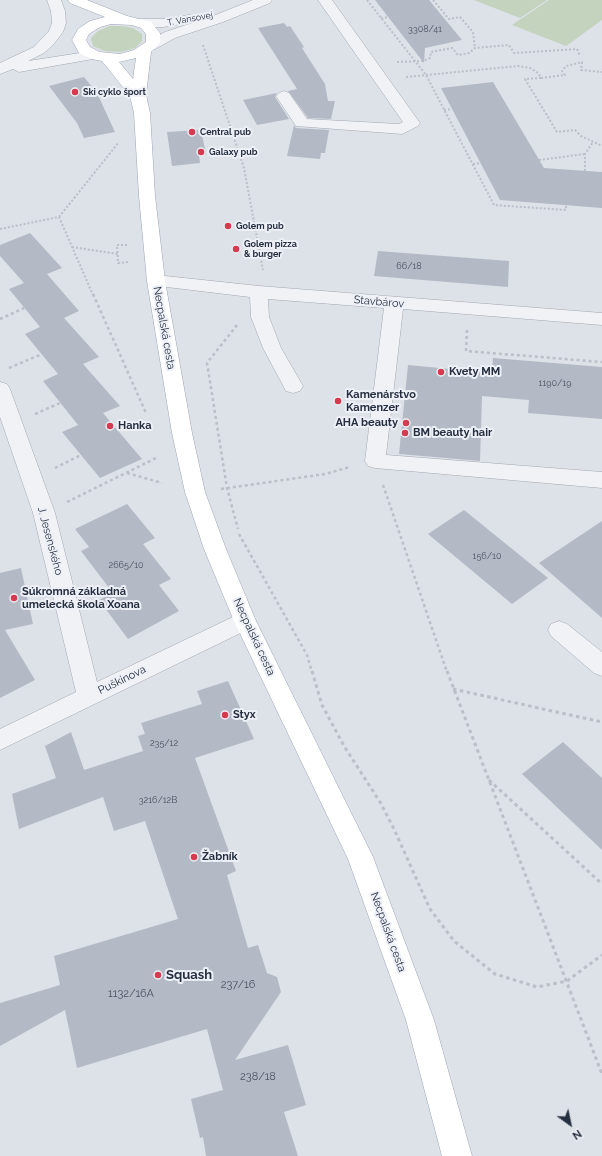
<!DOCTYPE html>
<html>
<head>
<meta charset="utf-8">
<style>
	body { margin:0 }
	#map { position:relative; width:602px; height:1156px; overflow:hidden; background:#dde1e8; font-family:Raleway,sans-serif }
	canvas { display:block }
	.north { position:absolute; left:550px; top:1104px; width:40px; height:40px; -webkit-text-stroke:3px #edf0f6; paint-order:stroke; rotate:147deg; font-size:11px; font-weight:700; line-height:16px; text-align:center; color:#262f40 }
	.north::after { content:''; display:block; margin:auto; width:14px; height:18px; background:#262f40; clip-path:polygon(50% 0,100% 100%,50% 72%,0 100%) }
</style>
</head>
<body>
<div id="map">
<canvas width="602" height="1156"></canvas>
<div class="north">N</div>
</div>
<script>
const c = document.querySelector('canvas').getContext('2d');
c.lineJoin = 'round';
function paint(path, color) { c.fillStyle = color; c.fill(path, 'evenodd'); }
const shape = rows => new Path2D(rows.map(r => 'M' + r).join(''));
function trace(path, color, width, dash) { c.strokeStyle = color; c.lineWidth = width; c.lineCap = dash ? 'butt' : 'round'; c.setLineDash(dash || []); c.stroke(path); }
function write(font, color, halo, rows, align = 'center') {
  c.font = font + ' Raleway,sans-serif'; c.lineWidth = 4; c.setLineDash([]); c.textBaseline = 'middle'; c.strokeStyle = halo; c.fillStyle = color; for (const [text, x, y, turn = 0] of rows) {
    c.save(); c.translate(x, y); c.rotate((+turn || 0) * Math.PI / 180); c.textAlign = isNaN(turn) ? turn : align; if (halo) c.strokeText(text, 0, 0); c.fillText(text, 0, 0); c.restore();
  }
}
paint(shape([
	[474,0,547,0,520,18],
	[549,0,602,0,602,20,566,46,512,25],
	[110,26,122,26,133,28,142,34,142,41,135,48,121,52,105,51,93,46,91,38,98,31]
]), '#c3d3be');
paint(shape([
	[375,0,429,0,462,40,425,48,424,63],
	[284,23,287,27,290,26,304,47,302,48,325,84,328,101,335,101,331,119,308,118,288,91,297,89,258,28],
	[84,77,97,93,115,132,84,138,77,123,49,86],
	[493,82,544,168,602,172,602,208,500,200,441,88],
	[277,93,275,97,289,119,257,125,243,100],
	[294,125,296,128,329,130,325,153,321,153,320,159,287,156],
	[201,130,206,154,199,155,200,163,172,166,167,132],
	[30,233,62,268,47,274,79,311,64,318,99,357,83,364,120,406,103,413,142,459,100,478,62,432,78,425,43,381,58,374,25,334,40,327,9,289,24,283,0,256,0,245],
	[378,251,509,261,508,287,374,276],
	[493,358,602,367,602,419,528,413,529,400,482,396,480,461,399,454,408,365,492,373],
	[127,504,155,538,143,544,171,579,159,585,179,611,128,639,99,600,113,593,81,551,89,547,75,529],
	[464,510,548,578,512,604,428,534],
	[602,521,602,618,539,563],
	[21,568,33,624,5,630,35,680,0,698,0,573],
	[228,681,254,739,195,758,236,871,227,875,248,948,258,945,267,973,277,977,281,992,235,1060,288,1045,306,1105,284,1112,298,1156,206,1156,203,1137,200,1138,191,1099,223,1090,207,1029,77,1068,65,1010,0,1046,0,1003,60,985,54,956,178,919,145,821,114,831,103,797,19,829,12,794,56,778,45,746,71,732,84,770,143,751,138,736,145,734,141,723,202,704,197,691],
	[563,742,602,778,602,850,522,774]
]), '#b4bac5');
const minor = shape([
	[47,0,61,0,65,11,66,23,63,32,53,45,44,53,28,61,93,51,98,52,100,55,98,58,93,59,19,72,13,69,0,74,0,63,34,47,49,31,52,23,51,11,47,0],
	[253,0,272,0,270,3,223,22,175,38,155,49,150,50,145,49,143,46,145,43,165,32,213,16,253,0],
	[318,0,332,0,420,123,418,126,402,134,296,126,276,96,279,93,284,91,289,93,307,119,399,124,403,122,318,0],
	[189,15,194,16,196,19,194,22,163,27,141,27,136,26,134,23,136,20,141,19,163,19,189,15],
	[156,275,259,286,602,313,602,325,403,309,386,455,602,472,602,488,375,468,368,466,365,461,384,308,268,299,269,317,281,348,303,386,300,391,293,393,286,391,263,348,251,317,250,297,150,285,147,281,150,277,156,275],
	[0,382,7,384,10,389,55,513,97,682,237,615,245,612,253,615,256,621,253,627,0,750,0,729,76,692,33,513,0,417,0,382],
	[559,621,567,624,602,652,602,676,594,673,551,636,548,630,551,624,559,621]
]);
const major = shape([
	[68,0,87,0,127,16,151,22,160,33,160,43,151,52,146,95,150,113,155,196,165,281,192,433,205,492,226,549,256,621,373,857,434,1020,472,1156,442,1156,406,1020,348,859,234,621,204,549,185,492,172,433,147,281,139,196,134,113,130,96,102,61,92,59,79,53,72,40,78,29,90,21,105,17,70,3,68,0],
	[111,24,132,25,141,28,146,34,146,42,134,50,120,54,100,52,90,47,86,40,89,34,100,27,111,24],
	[136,58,133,79,119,62,136,58]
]);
trace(minor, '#a2a8b2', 1);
trace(major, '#9ca5b5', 1);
trace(shape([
	[367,0,426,75,494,205,566,210,566,205],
	[433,0,449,19,460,17,473,32,475,48],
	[381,18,388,17],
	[203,45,244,168,263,270],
	[397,62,423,61,430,58,431,52,452,48,458,55,469,53,475,48,509,45,514,53,577,49,580,56],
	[406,77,518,66,530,68,538,73,541,78,565,75,562,71,566,66,582,62,581,70,602,72],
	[541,78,525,79,557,132,575,130,581,136,602,146],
	[444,110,452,109],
	[539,160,585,154],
	[473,164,481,163],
	[585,171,585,154,593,142],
	[59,217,119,142],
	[0,229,59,217,93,295],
	[127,245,117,245,118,263,129,262],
	[72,247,118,254]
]), '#bbbfc7', 2, [2, 2]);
trace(shape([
	[93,294,146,413],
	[0,319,24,308],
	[237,325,207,363,227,488,238,529],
	[467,330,466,351,602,362],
	[9,368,42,354],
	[35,414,60,403],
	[55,468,81,455],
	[127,473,162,483],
	[383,485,447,672],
	[221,489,325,474,350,467],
	[67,502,156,458],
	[239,534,307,655,312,672]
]), '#bbbfc7', 2.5, [3, 3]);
trace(shape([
	[312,671,322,705,344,746,380,802,394,829,430,909,454,941,495,974,537,987,567,981,602,955],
	[447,671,602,1074],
	[453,689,602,722],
	[489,780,602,884]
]), '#bbbfc7', 3, [3.5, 3.5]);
paint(minor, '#f0f2f6');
paint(major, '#fff');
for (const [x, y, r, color] of [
	[75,92,4,"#d63a4e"],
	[192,132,4,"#d63a4e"],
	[201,152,4,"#d63a4e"],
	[228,226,4,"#d63a4e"],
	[236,249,4,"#d63a4e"],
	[441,372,4,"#d63a4e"],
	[338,401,4,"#d63a4e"],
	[406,423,4,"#d63a4e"],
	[110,426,4,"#d63a4e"],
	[405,433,4,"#d63a4e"],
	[14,598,4,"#d63a4e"],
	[225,715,4,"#d63a4e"],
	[194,857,4,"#d63a4e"],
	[158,975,4,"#d63a4e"]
]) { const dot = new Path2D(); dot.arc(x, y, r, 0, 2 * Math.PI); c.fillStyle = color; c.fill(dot); trace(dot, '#edf0f6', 1.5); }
write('9px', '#262f40', '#edf0f6', [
	["T. Vansovej",190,19,-10]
]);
write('9px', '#4a5261', null, [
	["3308/41",425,29],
	["66/18",409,266],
	["1190/19",555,383],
	["156/10",487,556],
	["2665/10",126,565],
	["235/12",164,743],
	["3216/12B",158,800]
]);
write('bold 9px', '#262f40', '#edf0f6', [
	["Ski cyklo šport",83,92],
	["Central pub",200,132],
	["Galaxy pub",209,152],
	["Golem pub",236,226],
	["Golem pizza",244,244],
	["& burger",244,254]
], 'left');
write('11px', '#262f40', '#edf0f6', [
	["Stavbárov",379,302,5],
	["Necpalská cesta",164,328,80],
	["J. Jesenského",50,541,75],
	["Necpalská cesta",254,637,65],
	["Puškinova",122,680,-26],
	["Necpalská cesta",388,932,70]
]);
write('bold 11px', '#262f40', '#edf0f6', [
	["Kvety MM",449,372],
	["Kamenárstvo",346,395],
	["Kamenzer",346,408],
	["AHA beauty",398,423,"right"],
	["Hanka",118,426],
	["BM beauty hair",413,433],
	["Súkromná základná",22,592],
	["umelecká škola Xoana",22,605],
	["Styx",233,715],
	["Žabník",202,857]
], 'left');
write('11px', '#4a5261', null, [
	["237/16",238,985],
	["1132/16A",131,994],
	["238/18",258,1077]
]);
write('bold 13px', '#262f40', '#edf0f6', [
	["Squash",166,975]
], 'left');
</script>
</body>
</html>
